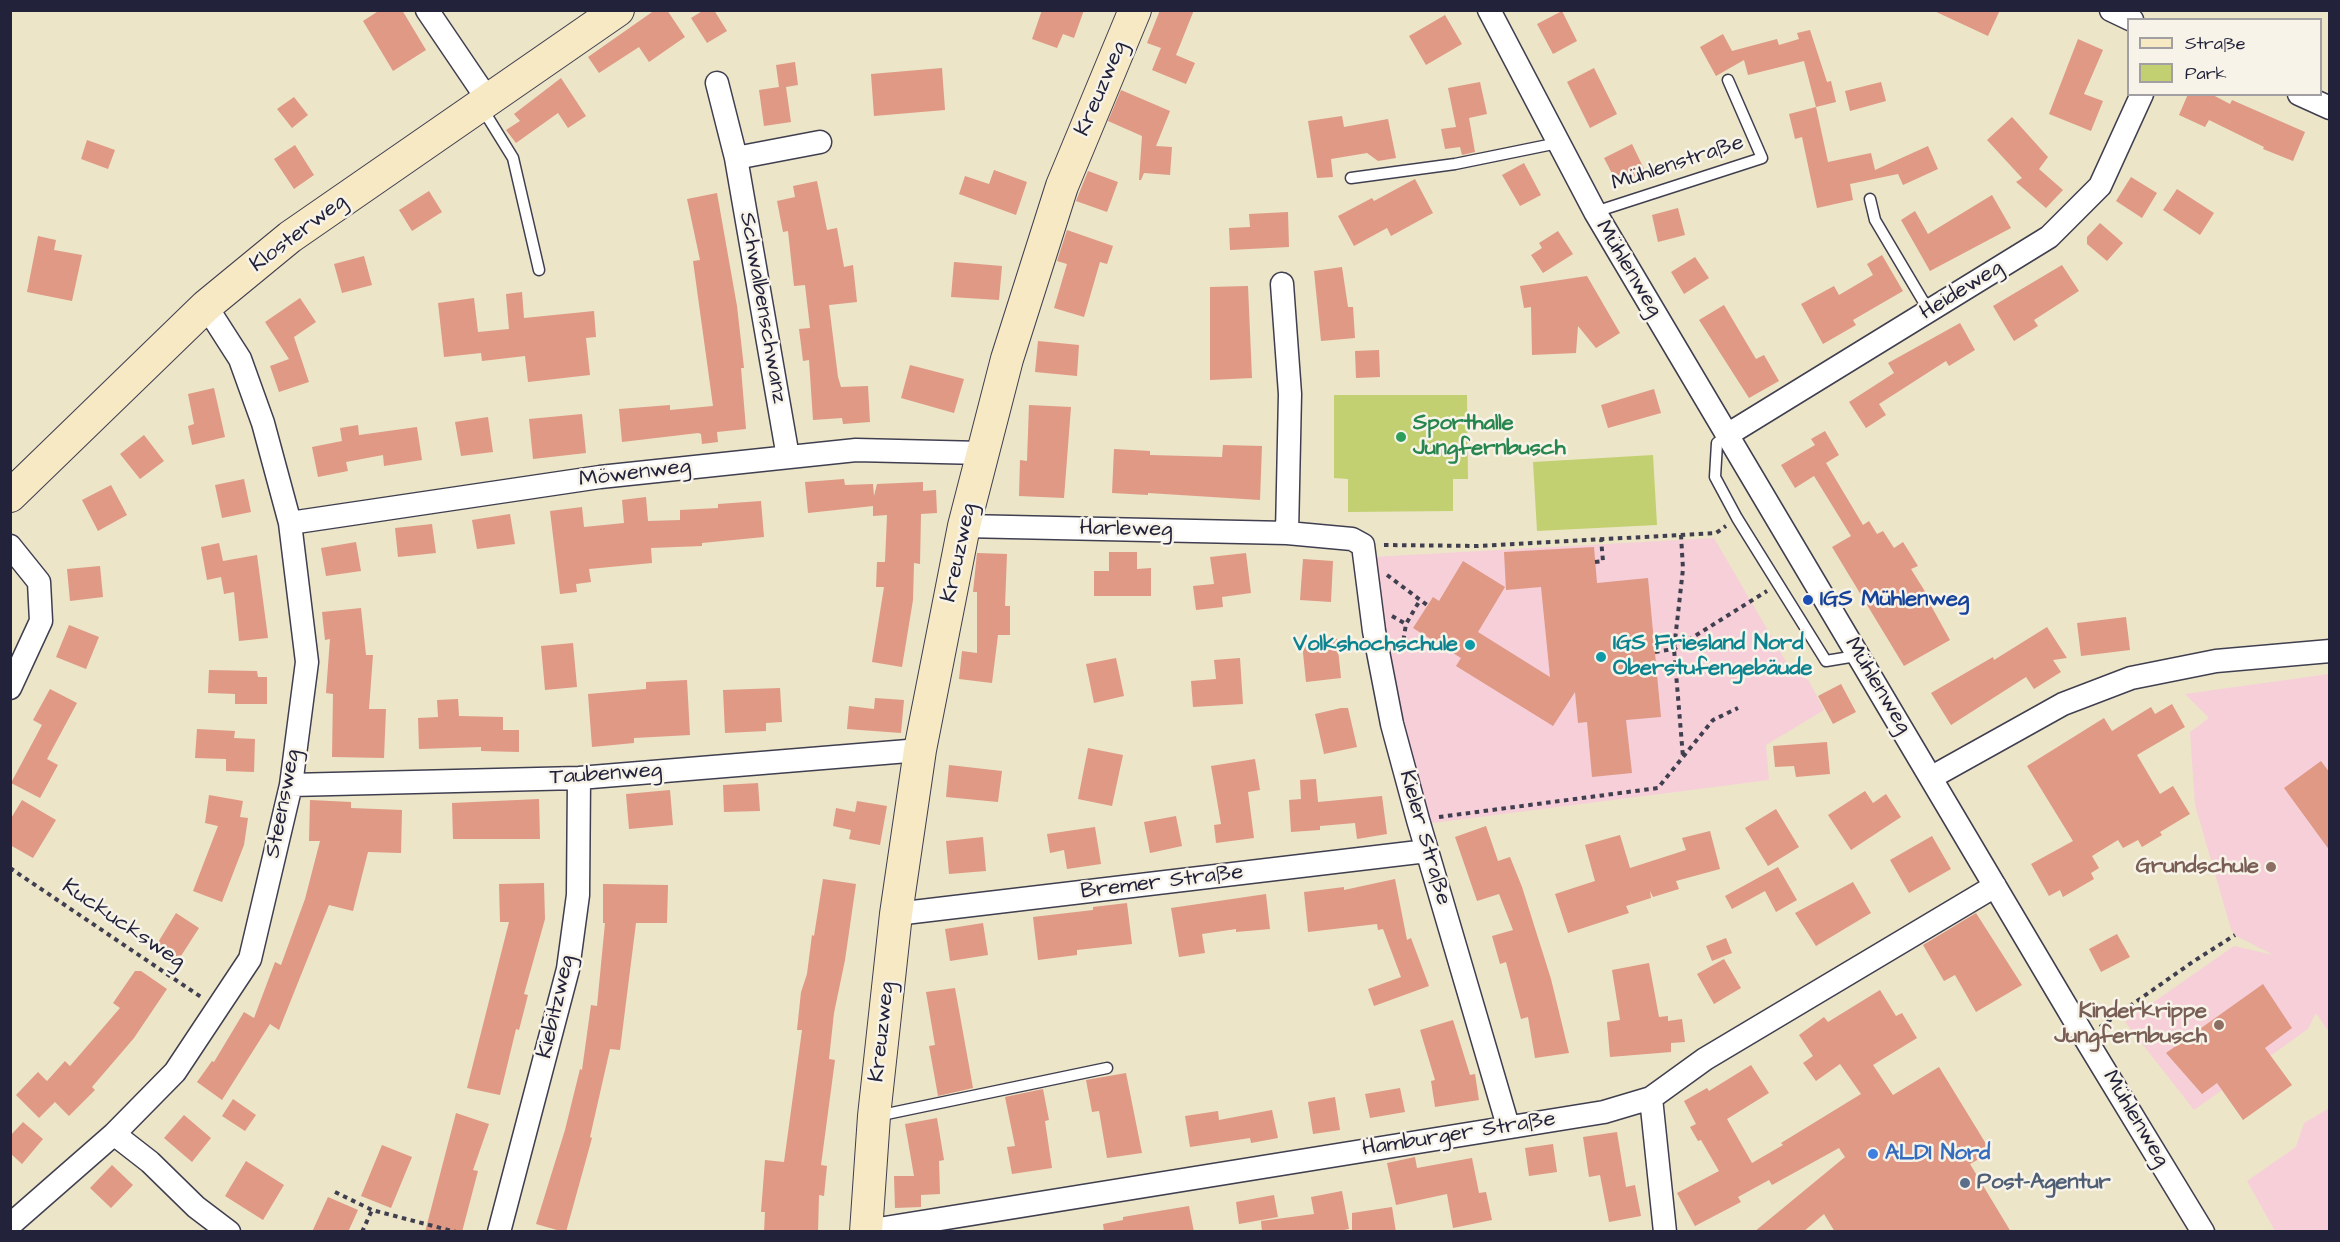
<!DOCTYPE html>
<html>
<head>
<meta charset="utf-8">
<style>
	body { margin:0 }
	#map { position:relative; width:2340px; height:1242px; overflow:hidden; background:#ece5c8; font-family:"Architects Daughter",sans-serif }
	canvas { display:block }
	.frame { position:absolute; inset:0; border:12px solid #22223b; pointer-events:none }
	.legend { position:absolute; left:2127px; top:18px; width:195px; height:78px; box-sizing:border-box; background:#f7f3e8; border:2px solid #a29fa3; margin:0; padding:8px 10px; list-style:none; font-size:18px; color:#22223b }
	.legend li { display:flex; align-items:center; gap:12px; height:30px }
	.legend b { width:30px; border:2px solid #a29fa3 }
</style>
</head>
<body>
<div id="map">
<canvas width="2340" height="1242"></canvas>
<div class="frame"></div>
<ul class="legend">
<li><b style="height:8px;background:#f6e9c3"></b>Straße</li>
<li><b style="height:16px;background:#c2d071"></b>Park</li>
</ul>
</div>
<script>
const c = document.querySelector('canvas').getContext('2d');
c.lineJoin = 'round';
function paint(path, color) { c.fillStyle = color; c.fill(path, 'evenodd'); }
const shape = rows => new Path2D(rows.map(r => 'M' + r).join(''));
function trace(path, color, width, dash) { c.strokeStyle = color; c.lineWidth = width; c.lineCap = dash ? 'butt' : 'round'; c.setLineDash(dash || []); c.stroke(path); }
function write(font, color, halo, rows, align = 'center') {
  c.font = font + ' "Architects Daughter",sans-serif'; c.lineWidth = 5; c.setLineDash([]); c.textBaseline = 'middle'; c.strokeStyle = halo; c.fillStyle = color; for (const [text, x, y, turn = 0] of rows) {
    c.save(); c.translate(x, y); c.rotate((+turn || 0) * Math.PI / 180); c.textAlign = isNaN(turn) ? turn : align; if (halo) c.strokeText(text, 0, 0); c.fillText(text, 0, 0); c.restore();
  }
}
paint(shape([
	[1714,538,1788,665,1809,681,1824,710,1766,745,1769,780,1425,824,1401,732,1372,557],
	[2329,674,2329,1032,2316,1013,2308,1029,2194,1110,2125,1022,2234,946,2273,955,2235,935,2231,929,2195,805,2190,732,2209,718,2185,694],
	[2329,1108,2329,1231,2275,1231,2247,1181,2296,1147,2304,1123]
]), '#f6cfd9');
paint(shape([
	[1334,395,1467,395,1468,479,1453,479,1453,511,1348,512,1348,479,1334,478],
	[1653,455,1657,525,1537,531,1533,462]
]), '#c2d071');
paint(shape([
	[380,10,402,10,426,50,393,71,363,21],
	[655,10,667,10,685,37,649,62,639,47,599,73,588,57],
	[704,10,714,10,727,31,707,43,691,18],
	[1042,10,1084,10,1074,38,1063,34,1057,48,1032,39],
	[1160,10,1194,10,1176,55,1195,63,1186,84,1152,70,1161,48,1147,43],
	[1932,10,2000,10,1988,36],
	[1562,11,1577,41,1553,54,1537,24],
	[1445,15,1462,44,1426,65,1409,36],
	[1810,30,1827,82,1831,81,1836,102,1816,107,1804,61,1748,75,1744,60,1716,76,1700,47,1723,34,1732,51,1777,39,1779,45,1799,39,1797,33],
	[2078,39,2103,50,2084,94,2103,101,2091,131,2049,114],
	[795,62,798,85,786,87,791,122,764,126,759,90,779,87,776,65],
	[942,68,945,110,874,116,871,74],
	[1594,68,1617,114,1590,128,1567,82],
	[561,78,586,116,568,128,558,113,516,143,506,130,520,121,514,114],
	[1480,82,1487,114,1469,118,1475,152,1462,155,1460,147,1445,149,1441,129,1456,127,1448,88],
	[1881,82,1886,101,1850,111,1845,91],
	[1121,90,1170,111,1156,146,1172,147,1170,175,1144,173,1141,180,1139,180,1142,136,1108,121],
	[2188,94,2211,94,2230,104,2232,100,2305,132,2293,161,2263,149,2264,147,2209,120,2205,127,2179,115],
	[294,97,308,115,292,128,277,109],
	[1816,107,1828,162,1871,153,1875,170,1928,146,1938,169,1903,185,1898,174,1850,184,1853,200,1817,208,1802,137,1795,139,1789,114],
	[1342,116,1344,127,1388,119,1396,158,1378,161,1367,153,1331,159,1333,177,1317,178,1308,121],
	[2012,117,2048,157,2039,169,2063,190,2046,208,2016,182,2022,178,1987,140],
	[87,140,115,150,108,169,81,159],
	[1632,144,1645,171,1618,185,1604,158],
	[295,145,314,175,294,189,274,159],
	[1524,163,1541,195,1520,206,1502,175],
	[994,170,1027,182,1016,215,959,194,965,176,989,184],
	[1088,171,1118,182,1107,212,1076,201],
	[2131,177,2157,193,2142,218,2116,201],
	[1415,179,1433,213,1391,236,1387,228,1354,246,1338,216,1372,198,1374,201],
	[817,181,827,230,837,228,844,267,853,265,857,302,829,305,838,377,841,387,868,386,870,422,843,424,842,418,813,420,809,360,803,361,799,329,810,328,805,285,794,286,788,231,783,232,777,201,795,197,793,186],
	[2177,189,2214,213,2200,235,2163,210],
	[429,191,442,212,412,231,399,210],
	[717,193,737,306,744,368,741,368,746,429,717,432,718,442,702,444,701,434,698,433,622,442,619,409,670,405,670,410,713,406,693,261,700,260,687,199],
	[1992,195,2011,228,1930,271,1901,220,1915,211,1928,234],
	[1678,208,1685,235,1658,242,1652,215],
	[1288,212,1289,247,1230,250,1229,228,1250,227,1249,214],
	[2100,223,2123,243,2107,261,2087,244,2087,237],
	[1067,230,1113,246,1107,264,1100,262,1084,317,1054,308,1067,264,1057,261],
	[1558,231,1573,254,1543,273,1531,255,1542,248,1539,243],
	[38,236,56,240,54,250,82,255,72,301,27,292],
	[1882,255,1903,291,1853,320,1856,325,1823,344,1801,304,1834,286,1839,295,1873,275,1867,264],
	[364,256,372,285,342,293,334,264],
	[1695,257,1709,278,1684,294,1671,272],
	[954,262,1002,266,999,300,951,297],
	[2062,265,2079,291,2034,320,2038,326,2014,341,1993,306],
	[1342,267,1348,307,1353,307,1355,338,1321,341,1314,271],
	[1587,276,1620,333,1596,348,1578,326,1576,353,1532,355,1531,307,1524,308,1520,286],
	[1248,286,1252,378,1210,380,1210,287],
	[522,292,524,318,594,311,596,337,586,338,590,375,528,382,525,356,482,361,481,353,444,357,438,303,474,298,478,332,509,329,506,294],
	[300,298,316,322,294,337,309,382,279,392,270,366,289,359,265,322],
	[1724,305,1756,359,1764,355,1779,381,1749,398,1699,320],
	[1960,323,1975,350,1949,366,1946,361,1879,404,1886,415,1866,428,1849,402,1894,373,1888,363],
	[1038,341,1079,345,1077,376,1035,372],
	[1379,350,1380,377,1356,378,1355,351],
	[910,365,964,379,954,413,901,398],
	[214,388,225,437,192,445,188,426,194,424,188,394],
	[1654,389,1661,413,1608,428,1601,405],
	[1029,405,1071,407,1064,498,1019,496,1020,460,1027,461],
	[582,414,586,453,533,459,529,419],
	[488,417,493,452,461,456,455,422],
	[358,425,359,435,417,427,422,460,384,466,383,455,346,462,348,471,318,477,312,447,342,441,340,428],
	[1825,431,1839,455,1826,463,1863,525,1869,521,1877,534,1883,531,1894,548,1903,542,1918,566,1911,569,1931,601,1929,602,1950,640,1904,666,1832,547,1851,536,1814,476,1795,488,1781,465,1815,445,1811,439],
	[144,435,164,461,140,479,120,454],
	[1223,445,1262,446,1260,500,1148,493,1148,495,1112,493,1114,449,1150,451,1150,455,1222,457],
	[244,479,251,512,222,518,215,485],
	[844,479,845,485,873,484,874,496,877,484,923,482,923,491,936,490,937,513,921,514,920,564,914,563,913,600,902,667,872,662,884,587,876,587,877,562,885,562,887,515,873,516,873,506,808,513,805,482],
	[111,485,127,515,98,531,82,500],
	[646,497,648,521,680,520,680,510,718,508,718,504,761,501,764,537,702,543,702,546,651,548,652,563,589,569,591,582,576,584,577,592,560,594,550,511,582,507,584,527,624,523,622,500],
	[510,514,515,544,477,549,472,520],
	[432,524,436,553,398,557,395,528],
	[356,542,361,571,326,576,321,548],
	[219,543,223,561,257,555,268,638,239,641,234,592,224,594,221,577,207,580,201,547],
	[1594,547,1597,583,1648,578,1661,717,1626,720,1632,773,1592,777,1587,722,1578,723,1575,692,1553,726,1456,666,1461,658,1413,628,1433,597,1439,601,1463,561,1505,587,1478,632,1550,677,1541,587,1506,590,1504,552],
	[1109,552,1137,552,1137,569,1151,568,1151,596,1094,596,1094,571,1109,571],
	[977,553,1007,554,1005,606,1010,606,1010,635,998,635,992,683,959,679,962,651,977,653,977,592,973,592],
	[1246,553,1251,593,1222,597,1223,607,1196,610,1193,586,1214,584,1210,557],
	[1303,559,1333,561,1331,602,1300,600],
	[100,566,103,597,70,601,67,569],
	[361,608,366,655,373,655,369,709,386,709,384,758,332,757,333,694,326,693,330,639,325,640,322,612],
	[2126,617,2130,650,2081,656,2077,623],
	[69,625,99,637,86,669,56,657],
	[2047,627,2067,658,2053,660,2061,672,2034,689,2026,677,1951,725,1931,693,1993,657,1994,660],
	[1337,639,1341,678,1306,682,1302,643],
	[573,643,577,687,545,690,541,646],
	[1116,658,1124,696,1094,703,1086,664],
	[1240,658,1243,704,1193,707,1191,681,1216,679,1214,660],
	[209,670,257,671,258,677,267,677,267,704,235,704,235,694,208,693],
	[687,680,690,735,634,738,634,743,592,747,588,694,646,689,646,682],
	[1841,684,1856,712,1833,724,1818,696],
	[780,688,782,722,766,723,766,731,725,733,723,690],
	[50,689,77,703,47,759,58,765,40,798,11,783,42,725,33,720],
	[875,698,904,700,901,733,847,729,849,706,874,709],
	[458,699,459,716,503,717,503,730,519,730,519,752,481,751,481,747,419,749,418,718,438,717,437,700],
	[2172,704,2185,727,2137,755,2160,794,2173,786,2190,814,2160,832,2162,835,2142,847,2138,840,2123,848,2118,840,2092,856,2099,868,2091,873,2094,879,2063,897,2060,890,2049,896,2031,864,2073,841,2027,766,2104,718,2112,731,2151,707,2155,714],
	[1341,708,1348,708,1357,747,1324,754,1315,714],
	[197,729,235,731,234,738,255,739,254,772,226,771,226,759,195,758],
	[1827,742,1830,774,1796,777,1794,766,1775,767,1773,746],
	[1088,748,1123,755,1112,806,1078,799],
	[1255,759,1260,790,1248,792,1254,838,1216,843,1214,825,1221,824,1211,766],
	[2321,761,2330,773,2330,851,2284,788],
	[949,765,1002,771,998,802,946,797],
	[1316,779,1318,802,1382,796,1387,834,1357,839,1355,823,1320,826,1320,830,1291,832,1289,800,1301,799,1300,780],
	[758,783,760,811,724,812,723,785],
	[670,790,673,825,629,829,626,794],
	[1865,791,1873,803,1886,794,1901,817,1851,850,1828,815],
	[209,795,243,801,240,817,248,818,244,845,222,902,193,891,218,826,205,823],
	[539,799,540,839,453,839,452,803],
	[22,800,56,820,33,858,10,845,10,820],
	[310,800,351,802,351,808,402,810,401,853,368,852,353,911,329,905,279,1030,270,1024,222,1100,197,1082,212,1061,214,1062,244,1012,254,1018,275,962,281,965,305,899,320,841,309,841],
	[857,801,887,806,880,845,849,839,851,830,833,826,836,808,855,812],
	[1776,809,1799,847,1768,866,1745,828],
	[1176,816,1182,846,1150,853,1144,822],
	[1486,826,1498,861,1510,857,1522,887,1551,979,1569,1053,1535,1058,1528,1017,1521,1019,1506,962,1500,964,1492,936,1513,930,1499,894,1477,901,1455,837],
	[1095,827,1101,864,1067,869,1064,850,1050,853,1047,834],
	[1710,831,1720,869,1676,881,1679,889,1653,897,1650,891,1651,898,1626,906,1629,913,1568,933,1555,894,1595,881,1585,845,1620,835,1630,868,1686,850,1682,838],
	[1932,836,1951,869,1909,893,1890,860],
	[983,837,986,871,949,874,946,841],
	[1778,867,1797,900,1776,912,1765,891,1732,909,1725,896],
	[823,879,856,884,845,960,834,1013,829,1059,835,1060,821,1165,827,1166,824,1196,819,1195,818,1232,764,1232,765,1212,761,1212,765,1160,784,1162,802,1030,797,1030,801,992,807,974,812,935,814,936],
	[1395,879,1407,940,1411,938,1429,986,1374,1006,1368,989,1401,977,1383,929,1378,930,1377,924,1308,932,1304,892,1344,887,1344,890],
	[1853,882,1871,913,1816,946,1795,913],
	[544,883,545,919,524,994,528,995,519,1030,516,1029,500,1095,467,1088,509,922,500,922,499,884],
	[603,884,668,885,667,923,636,923,620,1050,610,1049,590,1137,592,1138,566,1232,564,1232,536,1224,565,1130,580,1069,582,1070,591,1005,597,1006,605,923,603,923],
	[1266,894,1270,929,1236,932,1236,929,1202,934,1205,953,1179,957,1171,908],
	[1127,903,1132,944,1077,950,1077,955,1038,960,1033,917,1093,910,1093,907],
	[176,913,199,928,179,959,157,944],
	[1976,913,2022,985,1976,1012,1955,975,1944,981,1923,945],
	[983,923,988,955,950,961,945,929],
	[2117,934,2130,957,2101,972,2089,949],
	[1726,938,1732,953,1712,961,1706,946],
	[1724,959,1741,988,1714,1004,1697,974],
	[1649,963,1659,1017,1668,1016,1668,1021,1682,1019,1685,1042,1671,1043,1671,1052,1610,1057,1607,1022,1620,1020,1612,970],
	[135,971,141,971,167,989,134,1038,92,1087,95,1090,69,1116,55,1102,39,1118,16,1095,38,1072,47,1081,65,1061,70,1066,120,1008,113,1003],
	[2263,984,2292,1028,2265,1048,2292,1085,2243,1120,2217,1083,2202,1094,2166,1053],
	[955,988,973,1088,938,1096,929,1046,935,1045,926,992],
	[1880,990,1896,1016,1902,1013,1917,1038,1873,1065,1893,1095,1939,1067,1991,1152,1970,1164,2011,1232,1835,1232,1824,1214,1803,1232,1754,1232,1845,1157,1839,1148,1772,1185,1769,1180,1738,1197,1741,1202,1695,1226,1677,1193,1719,1171,1701,1140,1698,1141,1690,1127,1696,1124,1684,1101,1707,1088,1709,1091,1751,1065,1769,1093,1727,1119,1752,1163,1783,1145,1781,1143,1861,1094,1840,1064,1816,1081,1803,1063,1813,1056,1799,1035,1824,1017,1828,1022],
	[1453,1020,1470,1075,1475,1074,1479,1100,1435,1107,1431,1081,1435,1080,1420,1030],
	[1126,1073,1142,1153,1107,1158,1099,1111,1092,1112,1086,1080],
	[1400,1088,1405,1112,1370,1118,1365,1094],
	[1043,1089,1049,1120,1045,1121,1052,1168,1012,1174,1007,1147,1015,1146,1005,1097],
	[1335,1097,1340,1130,1313,1134,1308,1102],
	[233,1099,256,1115,245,1131,222,1116],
	[1272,1110,1278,1138,1251,1143,1250,1138,1190,1147,1185,1116,1218,1111,1219,1120],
	[456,1113,489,1124,473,1170,478,1171,462,1232,425,1232],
	[184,1115,211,1138,192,1162,164,1138],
	[937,1118,944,1160,939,1161,940,1194,921,1195,921,1207,895,1208,894,1176,914,1176,905,1124],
	[23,1122,43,1139,22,1164,10,1153,10,1136],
	[1617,1132,1626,1187,1635,1185,1641,1216,1609,1222,1600,1175,1589,1177,1583,1137],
	[1553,1144,1557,1172,1529,1176,1525,1148],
	[382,1145,412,1157,391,1208,361,1196],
	[1415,1157,1417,1168,1472,1158,1479,1193,1486,1192,1492,1220,1453,1228,1447,1194,1396,1205,1387,1163],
	[246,1161,284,1185,263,1220,225,1196],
	[112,1165,133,1185,111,1208,90,1188],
	[1342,1191,1349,1229,1334,1232,1262,1232,1261,1221,1314,1214,1311,1197],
	[1274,1195,1278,1217,1239,1224,1236,1202],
	[328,1197,358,1210,348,1232,312,1232],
	[1189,1206,1194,1232,1104,1232,1103,1224,1123,1220,1123,1217],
	[1392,1207,1396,1232,1352,1232,1352,1213]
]), '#df9985');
const lane = shape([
	[482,108,513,158,539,270],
	[1351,178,1455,164,1558,143],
	[1870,199,1875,220,1929,311],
	[1595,212,1762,158,1728,80],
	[1727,435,1717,443,1715,477,1737,518,1826,661,1850,657,1856,652],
	[877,1116,1107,1068]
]);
const street = shape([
	[427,10,488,100],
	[1489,10,1595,212,2085,1038,2203,1232],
	[2111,10,2132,20],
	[717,83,736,158],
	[2299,94,2330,108],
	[1282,284,1290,394,1287,533],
	[1727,435,2049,237,2100,186,2142,94],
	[788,457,736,158,820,142],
	[290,523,600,477,856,450,982,453],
	[964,526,1287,533,1352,539,1363,545,1374,631,1392,724,1418,820,1508,1126],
	[10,546,39,582,41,621,10,688],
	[1932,777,2063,704,2131,678,2216,661,2330,651],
	[291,785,579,778,920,750],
	[896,914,1427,851],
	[1651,1098,1665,1232],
	[114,1134,150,1162,196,1207,229,1232],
	[10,1225,114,1134,175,1072,250,959,291,785,307,662,290,523,263,423,240,359,206,306],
	[866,1231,1604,1112,1651,1098,1705,1059,1995,886],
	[499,1232,568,969,578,895,579,778]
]);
const secondary = shape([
	[10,496,206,306,290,237,618,10],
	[866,1232,874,1116,896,914,920,750,964,526,1007,359,1062,186,1135,10]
]);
trace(lane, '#403f50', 13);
trace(street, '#403f50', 25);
trace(secondary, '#403f50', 34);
trace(shape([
	[1681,535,1683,569,1674,649,1683,757],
	[1384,545,1478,546,1716,533,1726,526],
	[1595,562,1603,561,1601,539],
	[1387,575,1427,605],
	[1392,616,1406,624,1420,600],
	[1402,649,1406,624],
	[1655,652,1674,649,1767,591],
	[1439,817,1658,788,1713,720,1738,708],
	[10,868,201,997],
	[2100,1027,2194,961,2235,935],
	[335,1192,372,1210,456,1232],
	[362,1232,372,1210]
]), '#403f50', 4, [4.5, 4.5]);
trace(lane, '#fff', 10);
trace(street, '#fff', 22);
trace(secondary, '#f6e9c3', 32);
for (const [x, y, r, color] of [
	[1401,437,6,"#2e9e5b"],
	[1808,600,6,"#1a4fb4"],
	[1470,645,6,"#0f9aa8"],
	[1601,657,6,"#0f9aa8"],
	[2271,867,6,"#8d6e63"],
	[2219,1025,6,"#8d6e63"],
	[1873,1154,6,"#3f7fe0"],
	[1965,1183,6,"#5c6f8a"]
]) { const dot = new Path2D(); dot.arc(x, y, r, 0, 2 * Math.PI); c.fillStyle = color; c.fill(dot); trace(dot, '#f7f3e8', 2); }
write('22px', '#22223b', '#f7f3e8', [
	["Kreuzweg",1102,89,-67],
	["Mühlenstraße",1678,164,-18],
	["Klosterweg",299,234,-37],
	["Mühlenweg",1628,269,59],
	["Heideweg",1962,291,-32],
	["Schwalbenschwanz",762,308,80],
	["Möwenweg",635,474,-7],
	["Harleweg",1126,530,1],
	["Kreuzweg",960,553,-78],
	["Mühlenweg",1877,686,59],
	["Taubenweg",606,775,-4],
	["Steensweg",284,804,-79],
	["Kieler Straße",1424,838,74],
	["Bremer Straße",1162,883,-7],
	["Kuckucksweg",123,925,34],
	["Kiebitzweg",557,1007,-77],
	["Kreuzweg",883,1032,-84],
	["Mühlenweg",2135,1119,59],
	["Hamburger Straße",1459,1135,-9]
]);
write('bold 22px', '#27864d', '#f7f3e8', [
	["Sporthalle",1413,424],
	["Jungfernbusch",1413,449]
], 'left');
write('bold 22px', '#164399', '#f7f3e8', [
	["IGS Mühlenweg",1820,600]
], 'left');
write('bold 22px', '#0d838f', '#f7f3e8', [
	["IGS Friesland Nord",1613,644],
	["Oberstufengebäude",1613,669],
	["Volkshochschule",1458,645,"right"]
], 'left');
write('bold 22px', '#785e54', '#f7f3e8', [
	["Grundschule",2259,867],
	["Kinderkrippe",2207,1012],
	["Jungfernbusch",2207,1037]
], 'right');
write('bold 22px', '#366cbe', '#f7f3e8', [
	["ALDI Nord",1885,1154]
], 'left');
write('bold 22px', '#4e5e75', '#f7f3e8', [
	["Post-Agentur",1977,1183]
], 'left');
</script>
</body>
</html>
